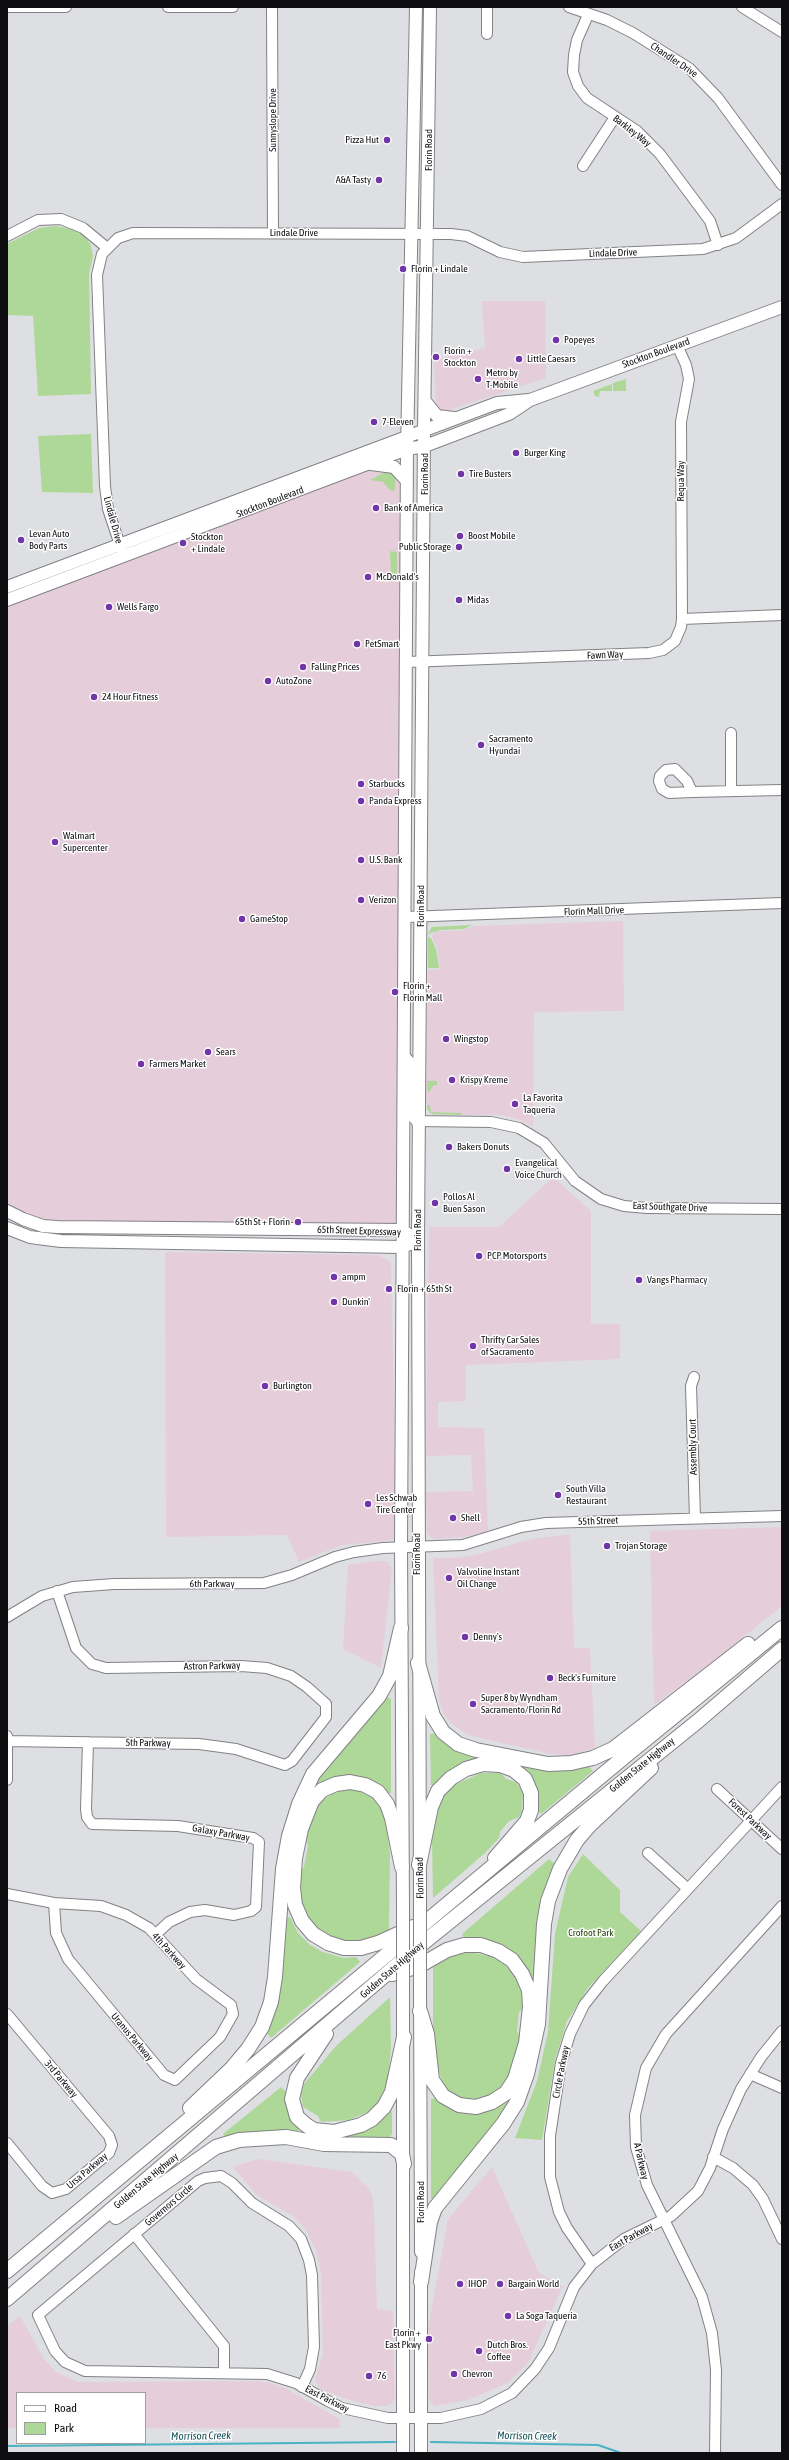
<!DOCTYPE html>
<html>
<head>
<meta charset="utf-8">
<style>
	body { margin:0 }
	#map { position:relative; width:789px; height:2460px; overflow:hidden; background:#dedfe3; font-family:"Asap Condensed",sans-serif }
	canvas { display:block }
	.frame { position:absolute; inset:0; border:8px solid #0e0e10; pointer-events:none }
	.legend { position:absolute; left:16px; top:2392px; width:130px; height:52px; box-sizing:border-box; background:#fff; border:1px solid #9f9f9f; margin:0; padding:5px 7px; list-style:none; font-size:12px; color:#0e0e10 }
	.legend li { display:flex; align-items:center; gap:8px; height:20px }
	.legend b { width:20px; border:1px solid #9f9f9f }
</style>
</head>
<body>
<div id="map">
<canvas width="789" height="2460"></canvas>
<div class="frame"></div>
<ul class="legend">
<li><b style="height:5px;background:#fff"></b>Road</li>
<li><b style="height:11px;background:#aed898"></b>Park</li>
</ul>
</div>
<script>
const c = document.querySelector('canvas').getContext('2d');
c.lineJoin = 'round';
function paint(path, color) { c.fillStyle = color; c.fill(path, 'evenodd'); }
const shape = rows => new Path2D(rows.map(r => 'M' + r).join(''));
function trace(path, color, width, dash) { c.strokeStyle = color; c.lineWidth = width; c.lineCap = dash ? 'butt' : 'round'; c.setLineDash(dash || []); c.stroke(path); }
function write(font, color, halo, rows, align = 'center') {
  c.font = font + ' "Asap Condensed",sans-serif'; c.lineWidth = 3; c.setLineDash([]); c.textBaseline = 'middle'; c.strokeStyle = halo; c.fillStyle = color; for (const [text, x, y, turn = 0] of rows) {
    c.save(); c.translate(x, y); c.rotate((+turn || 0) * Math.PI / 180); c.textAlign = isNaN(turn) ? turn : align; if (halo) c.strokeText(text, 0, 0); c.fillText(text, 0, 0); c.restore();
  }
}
paint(shape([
	[482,301,545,301,546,378,443,412,436,408,434,360,485,348],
	[370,464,394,467,407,481,402,1230,57,1227,7,1211,7,600],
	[623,921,624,1011,534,1012,533,1127,521,1120,503,1115,434,1115,429,1113,426,1098,428,970,440,969,437,948,432,937,434,933,439,931,460,931,474,926],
	[553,1177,591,1211,591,1324,620,1324,620,1359,466,1365,466,1401,438,1402,438,1427,484,1428,488,1531,465,1537,432,1539,427,1533,426,1492,473,1491,471,1455,426,1456,429,1227,499,1227],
	[165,1252,378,1255,391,1262,395,1472,394,1540,342,1545,299,1562,287,1535,166,1537],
	[782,1527,782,1606,720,1656,654,1705,650,1531],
	[570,1534,574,1648,590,1648,595,1748,570,1755,550,1754,468,1735,451,1723,444,1714,439,1700,433,1558,455,1558,475,1555,532,1539],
	[375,1561,387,1561,392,1568,381,1668,343,1649,348,1565],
	[258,2159,352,2172,368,2188,372,2195,374,2209,377,2309,393,2311,395,2398,392,2403,387,2406,375,2406,353,2401,320,2389,317,2384,315,2378,323,2354,321,2272,316,2250,304,2227,293,2216,257,2195,233,2167],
	[492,2167,539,2273,563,2286,528,2363,508,2383,468,2400,434,2406,429,2399,428,2329,448,2219],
	[20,2316,44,2359,56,2372,78,2382,256,2381,271,2383,287,2389,339,2419,340,2428,145,2428,145,2393,17,2393,17,2428,7,2428,7,2326]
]), '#e5ced9');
paint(shape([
	[55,226,71,229,84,236,91,245,93,257,89,273,91,394,38,396,33,316,7,315,7,244,39,228],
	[626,379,626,391,613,391,613,383],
	[612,384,612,391,600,391,599,397,595,396,593,391],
	[91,434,93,493,42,492,38,436],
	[387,471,392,474,395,478,395,491,390,490,383,482,370,480],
	[390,551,397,552,397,576,391,576],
	[472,925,464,929,440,930,428,934,432,927],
	[428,937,431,938,436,949,439,968,428,968],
	[427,1081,437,1081,437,1085,434,1085,428,1093],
	[427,1105,430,1105,431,1112,461,1113,462,1115,432,1114,427,1109],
	[385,1696,391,1699,391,1793,385,1793,374,1784,318,1790,313,1787,321,1773],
	[437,1733,474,1756,475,1761,437,1786,431,1785,430,1734],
	[525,1765,588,1765,593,1771,541,1814,535,1808,521,1771],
	[481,1773,501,1773,506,1779,516,1782,523,1793,522,1812,519,1817,509,1821,500,1832,499,1838,485,1853,433,1898,432,1840,437,1808,441,1798,452,1786],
	[344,1790,356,1790,376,1799,385,1817,390,1854,389,1930,374,1939,349,1944,319,1933,301,1910,299,1871,304,1867,308,1845,305,1838,311,1817,319,1803,332,1794],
	[583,1854,620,1890,620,1912,641,1931,588,1988,567,2021,555,2060,542,2140,515,2138,537,2081,548,2032,555,1934,568,1877],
	[549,1859,555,1864,543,1893,535,1978,531,1978,486,1940,465,1939,462,1934],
	[290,1917,298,1933,310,1945,323,1952,344,1958,356,1957,360,1962,271,2038,265,2031,285,1918],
	[470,1952,494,1957,505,1965,514,1976,521,1992,523,2009,519,2012,517,2031,520,2037,511,2073,494,2095,481,2100,469,2101,460,2099,448,2092,442,2081,438,2070,433,2032,433,1965,444,1958],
	[390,1997,391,2048,388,2078,381,2100,366,2113,348,2120,321,2122,318,2116,303,2107,301,2094,304,2084,336,2046],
	[281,2087,286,2092,289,2113,300,2128,297,2133,260,2131,227,2139,223,2134],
	[439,2097,447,2104,505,2099,510,2102,437,2199,431,2199,431,2099],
	[388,2110,392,2112,392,2134,388,2139,351,2139,351,2135,358,2133]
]), '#aed898');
trace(shape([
	[431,2442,598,2445,621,2453],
	[7,2446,395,2442]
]), '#49b2c3', 2);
const minor = shape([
	[7,7,66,7],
	[168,7,233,7],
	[272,7,273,233],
	[569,7,607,20,633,33,689,68,718,98,782,185],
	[742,7,782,32],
	[588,15,577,40,574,55,573,72,578,86,587,98,637,131,660,154,710,221,718,245],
	[487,34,487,7],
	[583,166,615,117],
	[7,236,38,220,61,219,83,228,106,247],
	[122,551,108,509,105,486,97,275,102,254,118,238,133,233,451,234,467,236,500,252,523,257,703,249,736,238,782,204],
	[682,619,782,615],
	[407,662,649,653,663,650,675,641,681,627,682,619,681,422,689,379,686,365,677,345],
	[731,733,731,791],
	[675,769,687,781,692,792,669,793,662,789,659,781,660,776,666,770,675,769],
	[692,792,782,790],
	[406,917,782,903],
	[404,1055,410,1062,410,1109,411,1115,416,1121,491,1122,519,1128,544,1143,575,1181,601,1199,624,1206,647,1208,782,1209],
	[694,1377,691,1386,695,1518],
	[7,1617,42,1596,73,1587,114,1584,264,1583,292,1575,335,1557,354,1552,383,1548,463,1545,521,1527,546,1523,782,1516],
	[7,1741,199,1744,236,1749,285,1765,292,1761,326,1717,326,1704,307,1687,291,1676,267,1668,241,1666,106,1668,92,1664,76,1648,57,1591],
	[88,1742,86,1809,87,1817,92,1824,178,1826,253,1838,259,1842,256,1907,251,1911,234,1915,205,1910,190,1912,169,1922,156,1934],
	[7,1780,7,1736],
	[717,1789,782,1849],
	[648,1853,688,1889],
	[7,1894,54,1903,101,1906,126,1915,149,1928,196,1979,231,2005,233,2014,220,2037,175,2080,164,2075,68,1959,56,1933,54,1903],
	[7,2014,109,2136,112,2145,109,2153,66,2189,52,2193,42,2186,7,2143],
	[750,2074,782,2088],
	[713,2157,733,2168,753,2185,763,2199,782,2239],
	[134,2234,224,2346,224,2372],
	[592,2264,567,2228,559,2212,550,2177,550,2136,561,2063,570,2034,584,2005,603,1981,782,1787],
	[302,2387,310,2369,314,2347,312,2275,309,2260,301,2239,289,2226,252,2203,232,2183,221,2176,205,2178,198,2181,38,2315,55,2351,65,2362,85,2371,267,2374,296,2383,328,2401,342,2408,388,2418,441,2418,481,2409,512,2393,535,2369,549,2348,574,2287,592,2264,624,2239,671,2216,698,2191,710,2168,723,2129,741,2089,761,2057,782,2031],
	[715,2453,716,2370,712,2333,702,2297,647,2185,636,2147,635,2115,646,2068,666,2034,782,1906]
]);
const major = shape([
	[425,401,437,416,454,418],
	[371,464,394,467,407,481],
	[7,587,497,403,529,400],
	[7,600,407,449,425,446,509,414,530,400,782,307],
	[7,1211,23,1219,43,1226,57,1227,402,1230,408,1234],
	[7,1228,30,1237,61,1241,402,1247,410,1244],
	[420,1895,418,1240,424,430,430,7],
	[403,1909,401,1547,407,449,416,7],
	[420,1987,421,2252],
	[403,2000,403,2453],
	[421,2272,421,2453]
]);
const highway = shape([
	[418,1663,433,1716,443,1732,458,1744,476,1750,548,1764,571,1763,593,1758,613,1749,748,1644],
	[419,1865,431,1807,438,1791,451,1778,466,1769,483,1764,500,1765,514,1770,525,1779,531,1793,531,1810,527,1821,495,1858],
	[402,1867,392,1818,387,1804,378,1792,365,1785,350,1782,336,1784,322,1790,312,1801,301,1829,295,1858,293,1888,295,1905,302,1921,313,1934,328,1943,344,1948,361,1948,378,1943,413,1927],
	[392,1974,419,1966,447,1950,464,1945,481,1945,498,1951,512,1960,522,1974,529,1990,530,2007,526,2043,515,2079,506,2093,492,2102,476,2107,459,2105,443,2096,432,2080,427,2034,420,2011],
	[326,2034,297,2078,292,2099,297,2117,306,2125,314,2130,334,2132,361,2125,372,2119,384,2107,392,2092,404,2037],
	[190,2108,232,2068,248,2049,262,2027,271,2002,275,1977,283,1869,289,1836,299,1804,313,1774,379,1696,390,1676,401,1628],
	[116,2217,216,2147,239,2140,286,2137,324,2144,391,2145,402,2154,404,2164],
	[7,2271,624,1757,782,1628],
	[421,2282,430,2222,435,2208,503,2124,517,2102,527,2074,538,2024,544,1924,548,1901,560,1869,577,1840,589,1826,651,1768],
	[7,2299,412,1952,698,1721,782,1649]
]);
trace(minor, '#828286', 12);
trace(major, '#828286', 14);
trace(highway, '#828286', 16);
trace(minor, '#fff', 10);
trace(major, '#fff', 12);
trace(highway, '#fff', 14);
const majorBridge = shape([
	[420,1895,420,1987],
	[403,1909,403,2000]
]);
trace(majorBridge, '#828286', 14, []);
trace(majorBridge, '#fff', 12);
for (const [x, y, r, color] of [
	[387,140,4,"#7135aa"],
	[379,180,4,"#7135aa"],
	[403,269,4,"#7135aa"],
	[556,340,4,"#7135aa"],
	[436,357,4,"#7135aa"],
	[519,359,4,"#7135aa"],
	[478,379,4,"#7135aa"],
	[374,422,4,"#7135aa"],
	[516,453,4,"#7135aa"],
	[461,474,4,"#7135aa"],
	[376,508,4,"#7135aa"],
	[460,536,4,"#7135aa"],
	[21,540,4,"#7135aa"],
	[183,543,4,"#7135aa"],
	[459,547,4,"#7135aa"],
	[368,577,4,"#7135aa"],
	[459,600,4,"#7135aa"],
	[109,607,4,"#7135aa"],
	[357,644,4,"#7135aa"],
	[303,667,4,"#7135aa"],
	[268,681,4,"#7135aa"],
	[94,697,4,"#7135aa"],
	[481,745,4,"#7135aa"],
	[361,784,4,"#7135aa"],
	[361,801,4,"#7135aa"],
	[55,842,4,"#7135aa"],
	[361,860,4,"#7135aa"],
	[361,900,4,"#7135aa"],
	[242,919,4,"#7135aa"],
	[395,992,4,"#7135aa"],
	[446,1039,4,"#7135aa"],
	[208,1052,4,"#7135aa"],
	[141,1064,4,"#7135aa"],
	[452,1080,4,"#7135aa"],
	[515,1104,4,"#7135aa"],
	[449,1147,4,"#7135aa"],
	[507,1169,4,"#7135aa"],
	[435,1203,4,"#7135aa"],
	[298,1222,4,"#7135aa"],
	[479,1256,4,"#7135aa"],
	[334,1277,4,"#7135aa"],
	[639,1280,4,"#7135aa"],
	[389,1289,4,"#7135aa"],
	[334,1302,4,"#7135aa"],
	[473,1346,4,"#7135aa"],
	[265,1386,4,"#7135aa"],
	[558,1495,4,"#7135aa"],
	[368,1504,4,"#7135aa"],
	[453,1518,4,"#7135aa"],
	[607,1546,4,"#7135aa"],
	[449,1578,4,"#7135aa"],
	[465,1637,4,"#7135aa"],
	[550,1678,4,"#7135aa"],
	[473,1704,4,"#7135aa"],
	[460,2284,4,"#7135aa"],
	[500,2284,4,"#7135aa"],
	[508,2316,4,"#7135aa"],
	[429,2339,4,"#7135aa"],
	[479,2351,4,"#7135aa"],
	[454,2374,4,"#7135aa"],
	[369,2376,4,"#7135aa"]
]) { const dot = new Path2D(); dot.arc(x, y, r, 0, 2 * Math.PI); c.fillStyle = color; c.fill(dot); trace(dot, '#fff', 1.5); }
write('10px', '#0e0e10', '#fff', [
	["Chandler Drive",674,60,34],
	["Sunnyslope Drive",273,120,-90],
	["Barkley Way",632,131,38],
	["Florin Road",429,150,-90],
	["Lindale Drive",294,233],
	["Lindale Drive",613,253,-2],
	["Stockton Boulevard",656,353,-20],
	["Florin Road",425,474,-90],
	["Requa Way",681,481,-90],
	["Stockton Boulevard",270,502,-21],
	["Lindale Drive",113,520,75],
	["Fawn Way",605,655,-2],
	["Florin Road",421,906,-90],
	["Florin Mall Drive",594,911,-2],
	["East Southgate Drive",670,1207,2],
	["Florin Road",418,1230,-90],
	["65th Street Expressway",359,1231,2],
	["Assembly Court",693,1447,-91],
	["55th Street",598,1521,-2],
	["Florin Road",417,1554,-90],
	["6th Parkway",212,1584],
	["Astron Parkway",212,1666,-1],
	["5th Parkway",148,1743,1],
	["Golden State Highway",642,1765,-39],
	["Forest Parkway",750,1819,43],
	["Galaxy Parkway",221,1833,10],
	["Florin Road",420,1878,-91],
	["4th Parkway",169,1951,48],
	["Golden State Highway",392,1970,-41],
	["Uranus Parkway",132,2037,50],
	["Circle Parkway",561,2072,-79],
	["3rd Parkway",61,2079,50],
	["A Parkway",641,2161,77],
	["Ursa Parkway",87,2171,-40],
	["Golden State Highway",146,2181,-40],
	["Florin Road",421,2202,-90],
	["Governors Circle",169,2205,-40],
	["East Parkway",631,2237,-29],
	["East Parkway",327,2399,27]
]);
write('10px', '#0e0e10', '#fff', [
	["Pizza Hut",379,140,"right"],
	["A&A Tasty",371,180,"right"],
	["Florin + Lindale",411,269],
	["Popeyes",564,340],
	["Florin +",444,351],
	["Stockton",444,363],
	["Little Caesars",527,359],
	["Metro by",486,373],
	["T-Mobile",486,385],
	["7-Eleven",382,422],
	["Burger King",524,453],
	["Tire Busters",469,474],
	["Bank of America",384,508],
	["Levan Auto",29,534],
	["Body Parts",29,546],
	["Boost Mobile",468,536],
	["Stockton",191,537],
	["+ Lindale",191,549],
	["Public Storage",451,547,"right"],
	["McDonald's",376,577],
	["Midas",467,600],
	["Wells Fargo",117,607],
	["PetSmart",365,644],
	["Falling Prices",311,667],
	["AutoZone",276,681],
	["24 Hour Fitness",102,697],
	["Sacramento",489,739],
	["Hyundai",489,751],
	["Starbucks",369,784],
	["Panda Express",369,801],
	["Walmart",63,836],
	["Supercenter",63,848],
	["U.S. Bank",369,860],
	["Verizon",369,900],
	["GameStop",250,919],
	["Florin +",403,986],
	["Florin Mall",403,998],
	["Wingstop",454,1039],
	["Sears",216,1052],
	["Farmers Market",149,1064],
	["Krispy Kreme",460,1080],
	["La Favorita",523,1098],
	["Taqueria",523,1110],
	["Bakers Donuts",457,1147],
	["Evangelical",515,1163],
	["Voice Church",515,1175],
	["Pollos Al",443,1197],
	["Buen Sason",443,1209],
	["65th St + Florin",290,1222,"right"],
	["PCP Motorsports",487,1256],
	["ampm",342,1277],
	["Vangs Pharmacy",647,1280],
	["Florin + 65th St",397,1289],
	["Dunkin'",342,1302],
	["Thrifty Car Sales",481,1340],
	["of Sacramento",481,1352],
	["Burlington",273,1386],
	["South Villa",566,1489],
	["Restaurant",566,1501],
	["Les Schwab",376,1498],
	["Tire Center",376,1510],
	["Shell",461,1518],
	["Trojan Storage",615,1546],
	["Valvoline Instant",457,1572],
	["Oil Change",457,1584],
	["Denny's",473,1637],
	["Beck's Furniture",558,1678],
	["Super 8 by Wyndham",481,1698],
	["Sacramento/Florin Rd",481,1710],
	["IHOP",468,2284],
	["Bargain World",508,2284],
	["La Soga Taqueria",516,2316],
	["Florin +",421,2333,"right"],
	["East Pkwy",421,2345,"right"],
	["Dutch Bros.",487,2345],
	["Coffee",487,2357],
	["Chevron",462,2374],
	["76",377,2376]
], 'left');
write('10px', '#214106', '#fff', [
	["Crofoot Park",591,1933]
]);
write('italic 11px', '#15525b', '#fff', [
	["Morrison Creek",201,2436,-1],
	["Morrison Creek",527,2436,1]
]);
</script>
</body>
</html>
